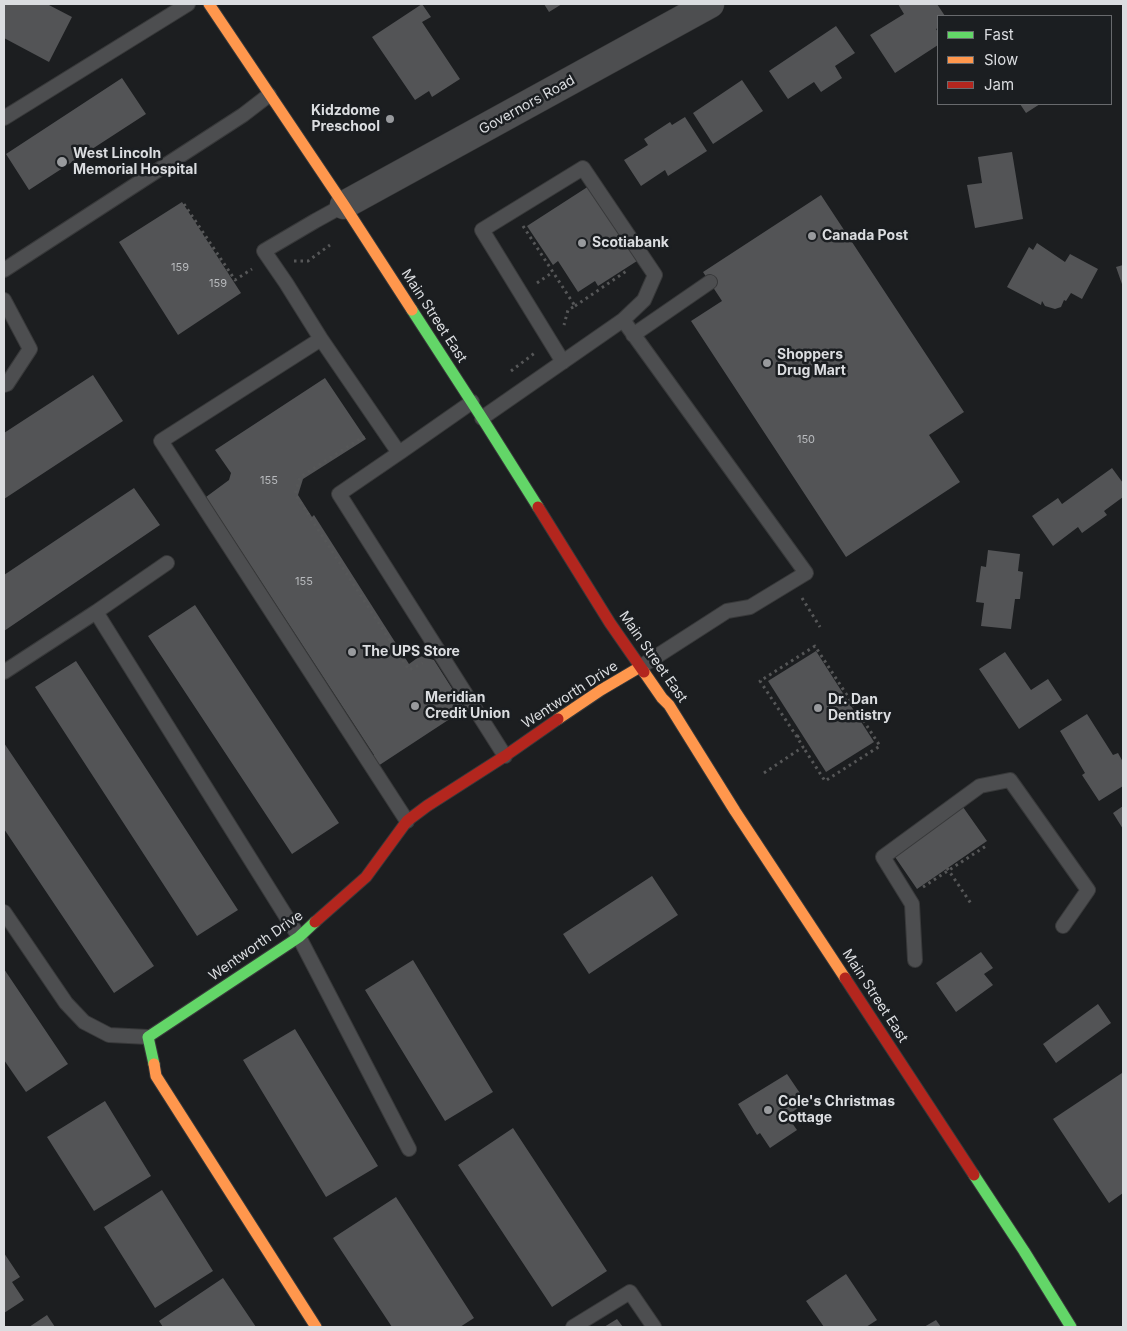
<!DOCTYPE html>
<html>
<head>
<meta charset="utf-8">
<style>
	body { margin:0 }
	#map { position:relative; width:1127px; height:1331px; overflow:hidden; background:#1c1e20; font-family:Inter,sans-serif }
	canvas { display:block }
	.frame { position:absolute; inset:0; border:5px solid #dbdde0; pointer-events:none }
	.legend { position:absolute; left:937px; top:15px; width:175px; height:90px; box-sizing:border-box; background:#1b1e21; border:1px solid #686a6d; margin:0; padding:6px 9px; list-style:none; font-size:15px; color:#dbdde0 }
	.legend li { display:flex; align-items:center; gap:10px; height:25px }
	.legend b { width:25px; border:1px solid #686a6d }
</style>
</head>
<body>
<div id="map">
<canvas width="1127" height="1331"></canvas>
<div class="frame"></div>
<ul class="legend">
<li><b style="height:6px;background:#63d668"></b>Fast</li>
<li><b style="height:6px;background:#ff974d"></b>Slow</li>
<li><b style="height:6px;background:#b3261e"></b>Jam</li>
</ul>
</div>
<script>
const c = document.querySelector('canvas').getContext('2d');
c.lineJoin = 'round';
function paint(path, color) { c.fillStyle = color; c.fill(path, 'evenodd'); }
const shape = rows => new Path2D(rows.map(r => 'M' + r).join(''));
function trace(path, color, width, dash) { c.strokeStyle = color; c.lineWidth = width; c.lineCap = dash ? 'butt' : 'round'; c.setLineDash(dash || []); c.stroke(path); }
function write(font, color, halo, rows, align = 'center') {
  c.font = font + ' Inter,sans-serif'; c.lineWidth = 5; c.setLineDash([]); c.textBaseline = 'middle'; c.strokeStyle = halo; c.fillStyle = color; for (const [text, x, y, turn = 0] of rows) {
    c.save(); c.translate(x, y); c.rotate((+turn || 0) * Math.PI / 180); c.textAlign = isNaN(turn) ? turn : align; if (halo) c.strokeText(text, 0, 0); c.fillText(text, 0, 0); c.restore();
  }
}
paint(shape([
	[4,4,47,4,72,17,49,62,4,38],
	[422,4,431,17,422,22,460,79,432,97,429,91,415,100,372,37],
	[544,4,562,4,549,12],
	[898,4,937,4,945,16,938,16,938,28,936,29,938,32,938,45,895,73,870,35,904,14],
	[836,26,855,53,835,66,842,78,821,92,814,82,788,99,769,71],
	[122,78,146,114,29,190,6,154],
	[742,80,763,111,713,144,693,113],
	[1020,104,1040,104,1026,113],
	[685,117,707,151,668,176,665,170,641,186,624,160,648,145,644,139,670,122,672,125],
	[1012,152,1023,219,975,228,967,185,982,183,978,157],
	[589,186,637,261,598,286,595,281,578,292,558,261,553,265,527,226],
	[821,195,964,412,929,435,960,482,846,557,691,321,722,301,703,272],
	[182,202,241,293,178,335,119,242],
	[1037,243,1065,262,1070,254,1098,269,1082,299,1071,293,1066,301,1064,300,1061,307,1055,309,1045,306,1042,301,1041,305,1007,287,1029,247,1033,250],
	[1123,265,1123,287,1116,267],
	[93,375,123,421,4,499,4,433],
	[325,378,366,439,303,479,298,495,312,517,314,515,409,664,420,656,434,660,465,709,378,766,372,756,374,755,206,497,229,480,231,473,215,450],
	[1112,468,1123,483,1123,497,1104,511,1107,515,1082,533,1078,527,1053,546,1032,516,1058,498,1062,504],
	[134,488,160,525,4,631,4,575],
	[988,550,1020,554,1018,571,1023,572,1020,599,1015,599,1011,629,981,626,984,603,976,602,981,566,986,567],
	[195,605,339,823,292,854,148,636],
	[816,651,874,742,826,772,768,681],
	[1005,652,1031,690,1048,679,1062,700,1019,729,979,669],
	[76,661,238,910,197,936,35,687],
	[1087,714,1113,755,1118,753,1123,762,1123,786,1099,801,1082,775,1085,773,1060,731],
	[4,743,154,966,114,993,4,829],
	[1123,806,1123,829,1113,813],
	[963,807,987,841,917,889,893,854],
	[652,876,678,915,589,974,563,934],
	[981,952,993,968,984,974,993,985,956,1012,936,983],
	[413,960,493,1092,445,1121,365,990],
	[4,969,68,1064,26,1092,4,1060],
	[1098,1004,1111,1023,1056,1063,1043,1044],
	[295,1029,378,1166,326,1197,243,1060],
	[1122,1073,1123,1074,1123,1193,1109,1203,1053,1119],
	[787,1074,806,1102,787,1116,797,1130,770,1148,760,1133,757,1135,738,1104],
	[105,1101,151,1176,94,1211,47,1137],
	[513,1128,607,1271,552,1307,458,1165],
	[162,1190,213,1271,155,1308,104,1227],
	[396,1197,474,1318,460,1327,392,1327,333,1238],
	[4,1253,20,1277,12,1282,24,1300,4,1313],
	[846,1274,877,1320,866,1327,824,1327,806,1301],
	[223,1278,256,1327,163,1327,159,1321],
	[47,1315,55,1327,29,1327],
	[617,1319,623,1327,604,1327],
	[936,1320,941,1327,924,1327]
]), '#535456');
const lane = shape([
	[4,118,188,4],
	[344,205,315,221,264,251,286,283,321,339,399,453,472,402],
	[4,270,243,115,269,95],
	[4,300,30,349,7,384,4,385],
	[633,335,710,282],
	[321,339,161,441,407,821],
	[563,362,482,230,583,168,655,275,644,300,623,320],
	[482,418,623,320,806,573,750,607,727,611,640,667],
	[399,453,339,494,505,756],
	[96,612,299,937,409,1149],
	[4,672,96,612,167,563],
	[4,912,66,1003,84,1022,109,1035,148,1037],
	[915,960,912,904,883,857,980,786,1010,780,1088,890,1063,926],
	[573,1327,630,1292,654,1327]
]);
const street = shape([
	[344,205,710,4]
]);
const fast = shape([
	[412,310,482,418,538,507],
	[154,1064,148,1037,299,937,315,922],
	[974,1175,1024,1251,1071,1327]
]);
const slow = shape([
	[209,4,344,205,412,310],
	[644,672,662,698,669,705,735,811,845,978],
	[558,719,601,690,640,667],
	[154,1064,156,1076,316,1327]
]);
const jam = shape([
	[538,507,610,623,644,672],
	[315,922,366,877,407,821,427,806,505,756,558,719],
	[845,978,974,1175]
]);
trace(lane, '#38393a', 16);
trace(street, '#38393a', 29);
trace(fast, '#38393a', 13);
trace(slow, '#38393a', 13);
trace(jam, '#38393a', 13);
trace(shape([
	[184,204,235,280,252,269],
	[523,226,575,306,568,310,564,325],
	[294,261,308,261,330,245],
	[537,283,553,272],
	[575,306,628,270],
	[511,371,536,352],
	[364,439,363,437,300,477,295,494,409,670,423,663],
	[802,598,820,627],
	[797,737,760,681,815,646,880,746,825,781,803,747],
	[764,773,803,747,797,737,801,734],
	[947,868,972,905],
	[923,887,986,846]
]), '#565758', 3, [2.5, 4]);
trace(lane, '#4d4e50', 14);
trace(street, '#4d4e50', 28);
trace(fast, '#63d668', 11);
trace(slow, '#ff974d', 11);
trace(jam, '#b3261e', 11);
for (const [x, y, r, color] of [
	[390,119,5,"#989a9d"],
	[62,162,6,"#989a9d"],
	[812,236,5,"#989a9d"],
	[582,243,5,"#989a9d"],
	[767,363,5,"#989a9d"],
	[352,652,5,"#989a9d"],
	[415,706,5,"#989a9d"],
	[818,708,5,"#989a9d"],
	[768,1110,5,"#989a9d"]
]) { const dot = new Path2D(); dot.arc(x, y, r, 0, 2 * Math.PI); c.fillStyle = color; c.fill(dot); trace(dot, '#1b1e21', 2); }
write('11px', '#b9bbbe', null, [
	["159",180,268],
	["159",218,284],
	["150",806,440],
	["155",269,481],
	["155",304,582]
]);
write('14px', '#dbdde0', '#1b1e21', [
	["Governors Road",527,105,-29],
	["Main Street East",434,316,57],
	["Main Street East",653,657,55],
	["Wentworth Drive",570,695,-33],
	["Wentworth Drive",256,946,-35],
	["Main Street East",875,996,57]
]);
write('bold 14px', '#dbdde0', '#1b1e21', [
	["Kidzdome",380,111,"right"],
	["Preschool",380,127,"right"],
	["West Lincoln",73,154],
	["Memorial Hospital",73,170],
	["Canada Post",822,236],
	["Scotiabank",592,243],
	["Shoppers",777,355],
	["Drug Mart",777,371],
	["The UPS Store",362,652],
	["Meridian",425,698],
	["Credit Union",425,714],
	["Dr. Dan",828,700],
	["Dentistry",828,716],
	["Cole's Christmas",778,1102],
	["Cottage",778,1118]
], 'left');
</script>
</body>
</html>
